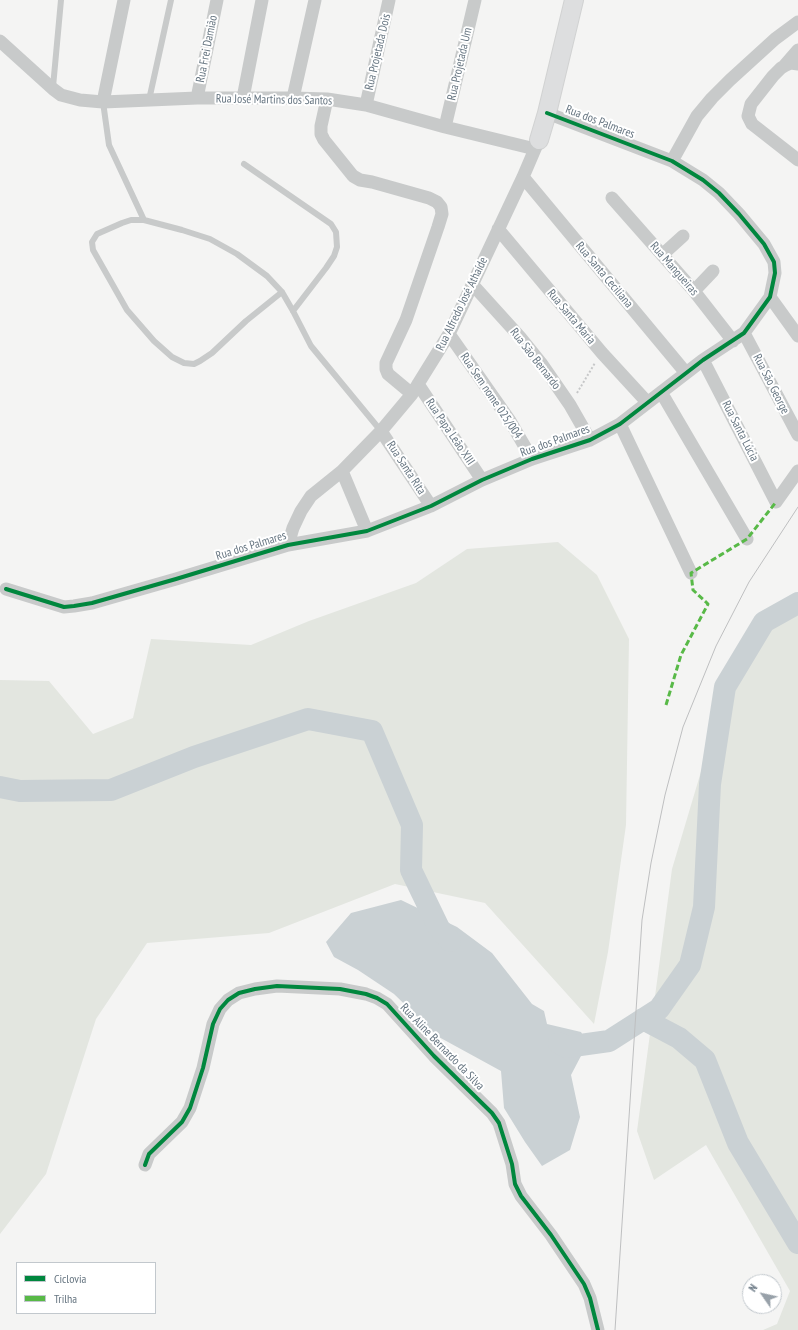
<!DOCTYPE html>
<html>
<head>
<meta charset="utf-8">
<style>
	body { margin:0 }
	#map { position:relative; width:798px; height:1330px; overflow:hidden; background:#f4f4f3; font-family:"PT Sans Narrow",sans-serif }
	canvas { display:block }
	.legend { position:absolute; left:16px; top:1262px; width:140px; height:52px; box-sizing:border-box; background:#fff; border:1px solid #c2c8cd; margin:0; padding:5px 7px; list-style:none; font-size:12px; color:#667581 }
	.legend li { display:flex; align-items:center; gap:8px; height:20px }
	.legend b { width:20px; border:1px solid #c2c8cd }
	.north { position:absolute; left:742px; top:1274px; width:40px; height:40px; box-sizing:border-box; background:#fff; border:1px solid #c2c8cd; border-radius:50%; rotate:304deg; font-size:11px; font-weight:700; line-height:16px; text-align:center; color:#667581 }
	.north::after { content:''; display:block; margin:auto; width:14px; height:18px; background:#98a1a9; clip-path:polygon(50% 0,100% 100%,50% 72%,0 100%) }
</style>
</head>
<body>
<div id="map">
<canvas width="798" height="1330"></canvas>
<ul class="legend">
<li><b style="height:5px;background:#00873e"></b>Ciclovia</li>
<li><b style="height:5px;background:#58b947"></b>Trilha</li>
</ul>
<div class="north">N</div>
</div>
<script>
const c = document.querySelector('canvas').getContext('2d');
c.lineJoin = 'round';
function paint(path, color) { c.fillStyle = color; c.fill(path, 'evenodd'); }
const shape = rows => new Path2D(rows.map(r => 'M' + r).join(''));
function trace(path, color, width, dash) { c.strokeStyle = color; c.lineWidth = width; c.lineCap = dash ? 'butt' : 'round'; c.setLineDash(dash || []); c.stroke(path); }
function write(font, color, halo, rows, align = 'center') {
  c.font = font + ' "PT Sans Narrow",sans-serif'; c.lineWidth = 4; c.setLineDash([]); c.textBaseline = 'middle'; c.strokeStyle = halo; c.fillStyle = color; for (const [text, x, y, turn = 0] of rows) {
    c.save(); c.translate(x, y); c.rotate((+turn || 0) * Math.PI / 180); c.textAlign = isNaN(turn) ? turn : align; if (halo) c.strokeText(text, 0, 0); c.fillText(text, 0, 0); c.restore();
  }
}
paint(shape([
	[558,542,597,575,629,639,626,825,608,952,594,1024,485,903,395,884,269,933,147,943,96,1019,46,1174,0,1234,0,680,49,681,93,734,133,718,151,639,251,645,309,621,416,583,467,549],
	[798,598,798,1330,763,1330,777,1324,790,1291,706,1145,654,1180,637,1131,672,869,736,654]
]), '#e3e6e0');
paint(shape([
	[401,900,457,927,492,953,532,1004,544,1011,547,1024,581,1032,592,1051,582,1054,571,1075,580,1117,570,1150,542,1166,525,1142,504,1108,501,1071,437,1036,394,994,358,970,334,957,326,942,351,913]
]), '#cad1d4');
trace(shape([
	[0,787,20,791,111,790,194,757,308,719,372,731,412,825,411,870,439,928,450,941],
	[643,1019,679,1038,705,1060,738,1143,798,1243],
	[559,1043,566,1047,609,1041,659,1009,690,965,704,907,710,784,725,687,764,622,798,603]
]), '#cad1d4', 22);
const secondary = shape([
	[539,140,547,113,574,0]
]);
trace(secondary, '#d1d2d2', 20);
trace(shape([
	[577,393,595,363]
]), '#c6c7c8', 2, [2, 2]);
trace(shape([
	[53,87,61,0],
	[149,100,171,0],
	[103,102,109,145,144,220],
	[244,164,331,224,336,232,337,247,334,256,326,268,293,311],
	[282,292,246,321,212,353,200,361,194,364,184,363,172,357,154,341,127,310,93,250,92,242,97,234,122,223,131,220,144,220,182,230,210,239,237,254,267,276,282,292,293,311,311,346,381,431]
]), '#c8caca', 6);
trace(shape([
	[0,41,53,89,61,95,80,100,103,102,197,98,293,98,327,99,366,105,445,127,535,149],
	[798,64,791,63,786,65,781,68,773,76,751,104,748,116,752,124,798,160],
	[785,65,798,50],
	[197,98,217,0],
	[243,98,262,0],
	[293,98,315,0],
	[327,99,321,126,321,134,324,140,353,176,360,180,372,182,429,198,437,202,441,207,442,214,438,227,406,320,386,363,386,369,388,374,412,394],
	[103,102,124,0],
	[366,105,389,0],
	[445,127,475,0],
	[672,161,697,116,712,98,730,80,775,39,798,22],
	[523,177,686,373],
	[612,198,694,291,733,341],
	[498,229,602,353,647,402],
	[662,255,683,236],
	[472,284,520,337,541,363,570,405,590,440],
	[694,291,713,271],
	[770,297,798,336],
	[744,333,798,435],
	[449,334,510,421,532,459],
	[703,360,776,502,798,471],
	[418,384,482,480],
	[661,392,747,539],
	[620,424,691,573],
	[381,431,431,506],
	[342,471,367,531],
	[288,545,293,528,301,511,311,496,342,471,381,431,412,394,418,384,449,334,523,177,538,142],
	[6,589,64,607,74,606,92,603,176,579,288,545,367,531,431,506,482,480,532,459,590,440,620,424,703,360,744,333,770,297,775,273,774,262,764,244,739,214,719,193,703,180,672,161,547,113],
	[145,1165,149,1154,182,1122,190,1108,203,1068,213,1024,220,1009,228,1000,239,993,255,989,277,986,340,989,366,994,377,998,387,1004,434,1056,492,1113,499,1123,512,1164,515,1184,521,1196,551,1235,584,1284,590,1298,598,1330]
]), '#c8caca', 13);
trace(secondary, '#dddedf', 18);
trace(shape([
	[615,1330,642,920,651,863,665,795,683,727,716,646,749,582,798,507]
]), '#bebfc0', 1);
trace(shape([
	[666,705,681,655,708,604,693,590,691,573,747,539,776,502]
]), '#58b947', 3, [6, 3]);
trace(shape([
	[6,589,64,607,74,606,92,603,176,579,288,545,367,531,431,506,482,480,532,459,590,440,620,424,703,360,744,333,770,297,775,273,774,262,764,244,739,214,719,193,703,180,672,161,547,113],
	[145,1165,149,1154,182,1122,190,1108,203,1068,213,1024,220,1009,228,1000,239,993,255,989,277,986,340,989,366,994,377,998,387,1004,434,1056,492,1113,499,1123,512,1164,515,1184,521,1196,551,1235,584,1284,590,1298,598,1330]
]), '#00873e', 4);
write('12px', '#667581', '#fff', [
	["Rua Frei Damião",207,49,-79],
	["Rua Projetada Dois",378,52,-77],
	["Rua Projetada Um",460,64,-77],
	["Rua José Martins dos Santos",274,100,1],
	["Rua dos Palmares",600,122,21],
	["Rua Mangueiras",674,269,49],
	["Rua Santa Ceciliana",604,275,50],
	["Rua Alfredo José Athaíde",462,304,-64],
	["Rua Santa Maria",571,317,50],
	["Rua São Bernardo",535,359,52],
	["Rua São George",771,384,63],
	["Rua Sem nome 025/004",491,396,56],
	["Rua Santa Lúcia",740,431,63],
	["Rua Papa Leão XIII",450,432,56],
	["Rua dos Palmares",555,441,-20],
	["Rua Santa Rita",406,468,57],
	["Rua dos Palmares",251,546,-17],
	["Rua Aline Bernardo da Silva",442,1047,46]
]);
</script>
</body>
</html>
